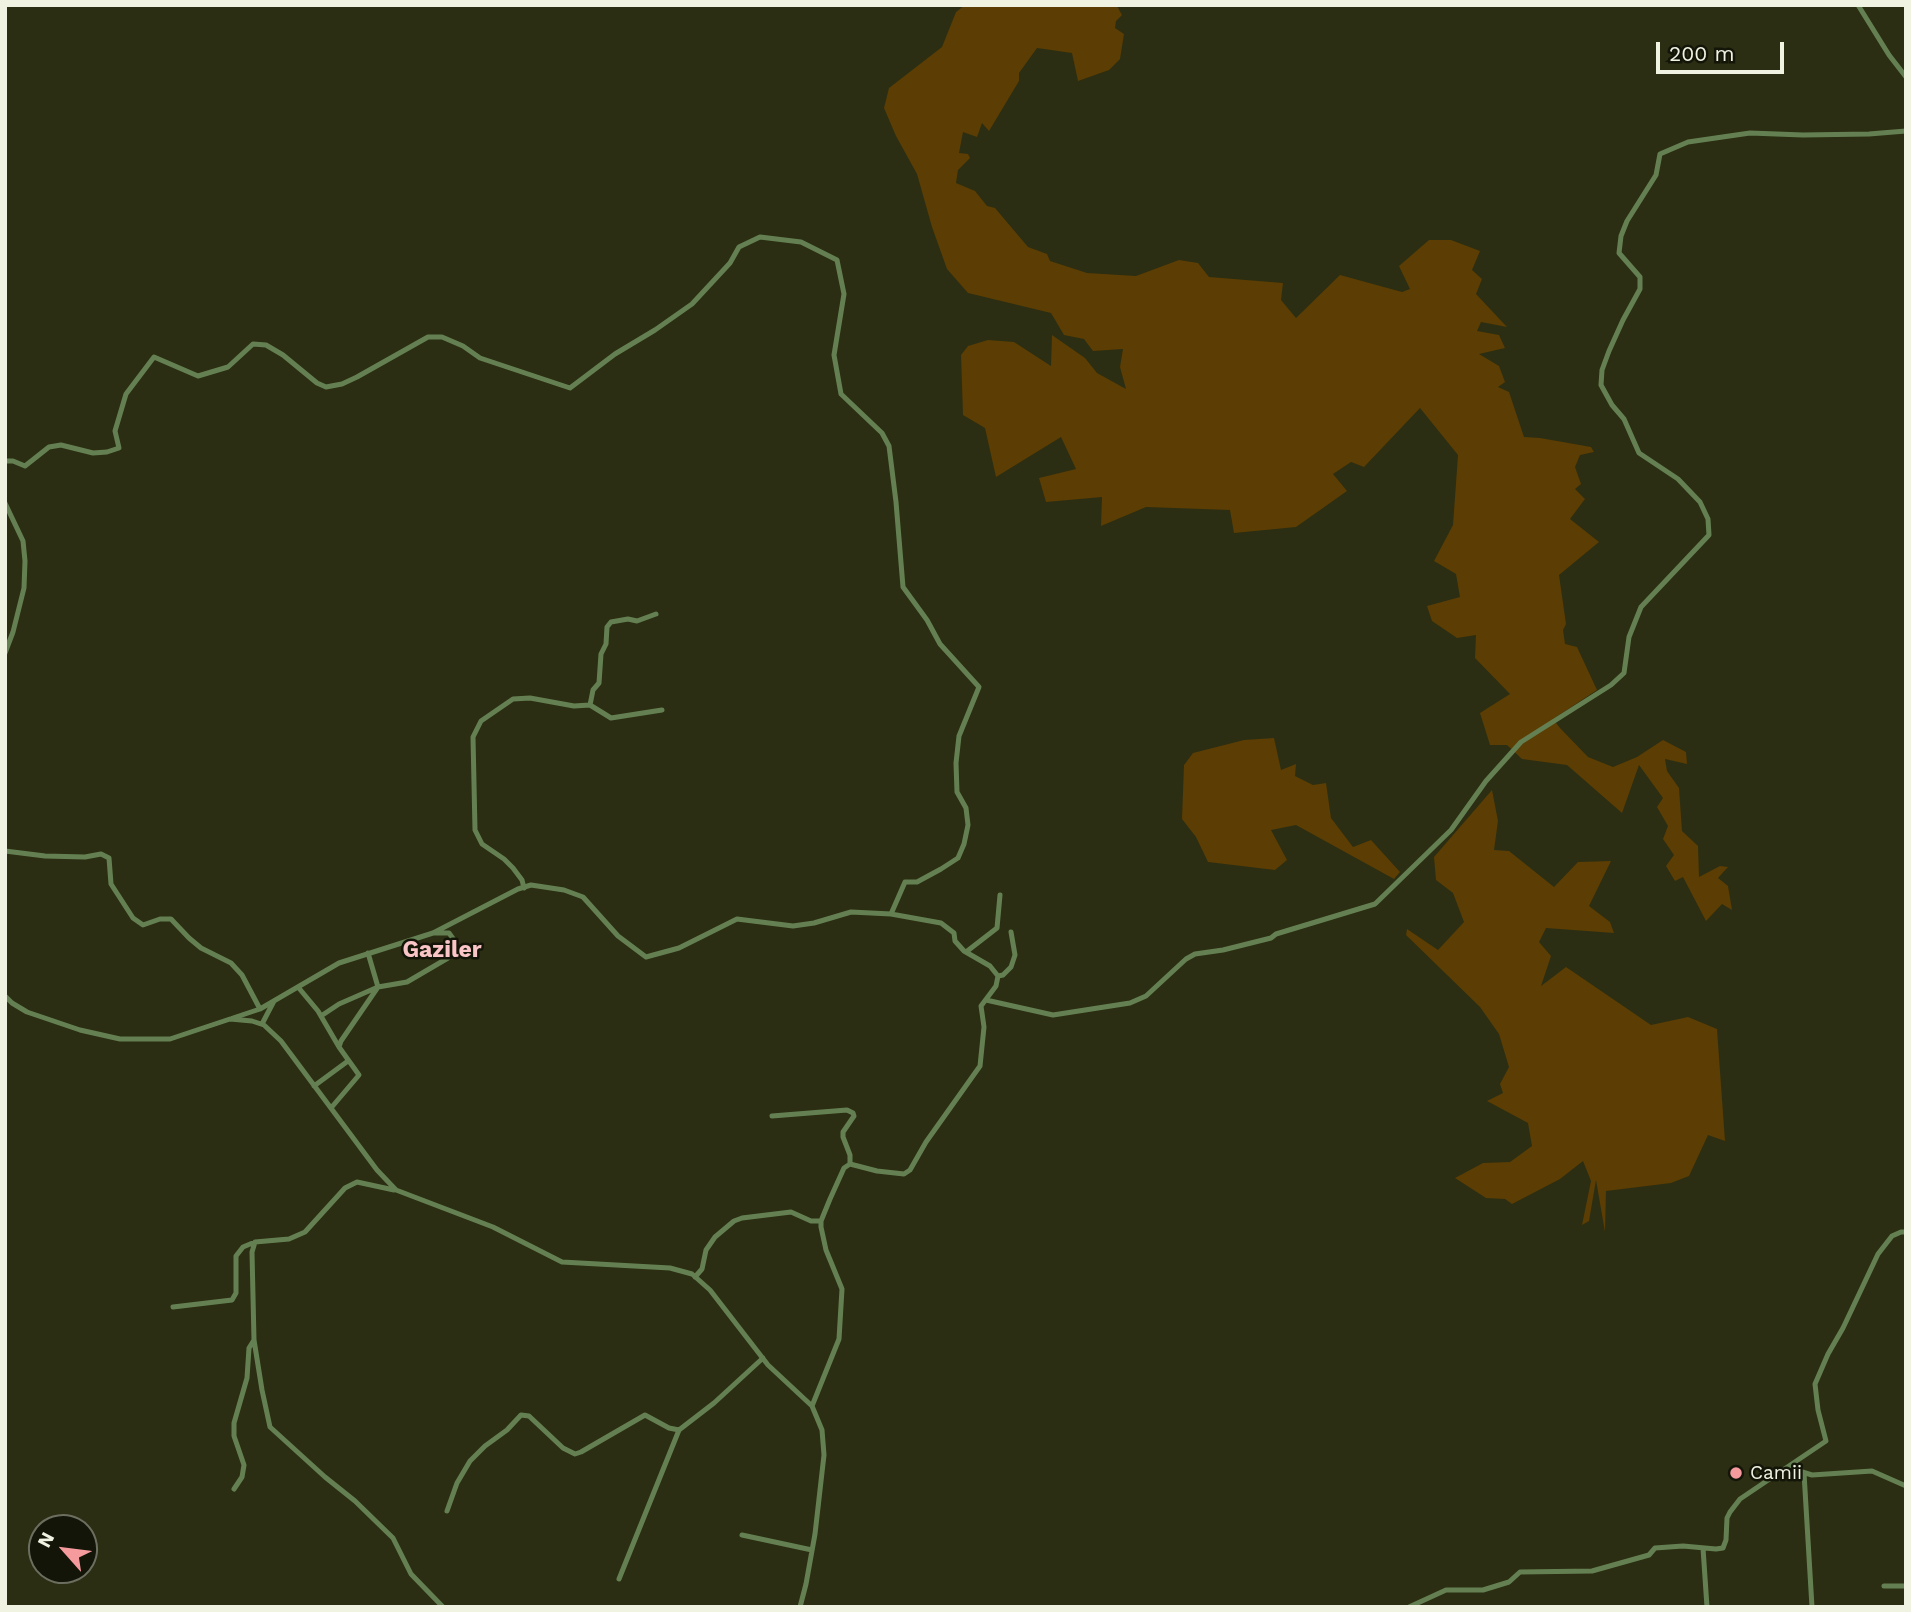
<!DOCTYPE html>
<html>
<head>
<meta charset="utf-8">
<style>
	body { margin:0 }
	#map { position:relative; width:1911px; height:1612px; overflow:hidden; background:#2b2e12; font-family:"Work Sans",sans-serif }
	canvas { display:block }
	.frame { position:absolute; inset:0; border:7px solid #f0f3e1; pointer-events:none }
	.north { position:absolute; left:28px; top:1514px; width:70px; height:70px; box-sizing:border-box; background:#141509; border:2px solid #6c6e5f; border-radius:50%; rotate:298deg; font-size:19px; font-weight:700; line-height:28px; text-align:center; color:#f0f3e1 }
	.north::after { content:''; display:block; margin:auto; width:24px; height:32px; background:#f59b9e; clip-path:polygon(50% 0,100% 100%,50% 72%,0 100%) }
	.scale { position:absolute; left:1656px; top:42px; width:128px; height:32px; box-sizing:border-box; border:4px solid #f0f3e1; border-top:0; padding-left:9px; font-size:21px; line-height:24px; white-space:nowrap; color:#f0f3e1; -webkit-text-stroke:5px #141509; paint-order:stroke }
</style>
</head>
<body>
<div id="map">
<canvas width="1911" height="1612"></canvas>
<div class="frame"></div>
<div class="north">N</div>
<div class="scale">200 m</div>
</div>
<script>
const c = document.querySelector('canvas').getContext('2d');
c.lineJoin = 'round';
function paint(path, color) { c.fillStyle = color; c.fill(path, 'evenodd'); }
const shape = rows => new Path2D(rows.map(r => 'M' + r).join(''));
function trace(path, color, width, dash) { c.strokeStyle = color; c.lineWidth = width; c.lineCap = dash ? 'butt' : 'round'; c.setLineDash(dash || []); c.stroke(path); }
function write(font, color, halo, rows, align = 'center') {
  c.font = font + ' "Work Sans",sans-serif'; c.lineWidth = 5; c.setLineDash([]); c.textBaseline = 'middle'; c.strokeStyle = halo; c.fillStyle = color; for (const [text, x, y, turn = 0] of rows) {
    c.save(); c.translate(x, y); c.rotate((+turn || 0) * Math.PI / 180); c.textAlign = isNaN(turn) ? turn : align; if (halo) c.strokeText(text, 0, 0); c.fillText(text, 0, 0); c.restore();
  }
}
paint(shape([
	[965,5,1117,6,1122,15,1116,21,1115,28,1124,34,1120,59,1109,70,1078,81,1072,53,1037,48,1019,73,1019,81,989,131,982,123,977,137,963,132,959,153,968,154,970,158,958,170,956,183,975,191,987,206,995,208,1028,247,1047,254,1050,261,1087,273,1136,276,1179,260,1198,263,1209,277,1283,283,1281,300,1296,318,1340,275,1402,292,1410,289,1399,266,1429,240,1451,240,1480,251,1472,270,1482,279,1476,294,1507,327,1481,322,1477,331,1499,335,1505,348,1479,354,1499,366,1505,382,1498,387,1509,392,1524,437,1540,438,1591,447,1594,452,1580,455,1575,467,1581,484,1575,489,1585,499,1570,519,1599,542,1559,575,1566,624,1563,630,1565,644,1577,647,1597,690,1553,719,1560,728,1588,757,1613,767,1637,757,1663,740,1686,752,1687,764,1665,759,1667,771,1679,788,1682,831,1698,846,1699,877,1720,866,1728,867,1718,878,1728,886,1732,910,1722,904,1706,921,1683,877,1675,881,1666,866,1674,855,1663,839,1668,826,1657,807,1663,798,1639,765,1622,813,1567,765,1522,759,1507,745,1490,745,1480,713,1510,694,1475,658,1476,635,1457,638,1432,621,1427,606,1460,597,1456,574,1434,561,1453,525,1458,455,1420,408,1364,467,1351,462,1333,474,1347,491,1296,527,1234,533,1230,510,1146,507,1101,526,1102,497,1046,502,1039,478,1076,469,1061,437,996,477,985,428,963,415,961,355,968,346,988,340,1014,342,1051,366,1052,335,1085,358,1097,373,1126,389,1120,367,1123,349,1093,351,1084,339,1064,335,1051,313,968,293,947,269,932,227,917,174,896,136,884,108,889,88,942,47,956,12],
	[1274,738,1281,770,1296,764,1295,776,1313,785,1326,783,1331,818,1353,847,1371,840,1400,872,1394,879,1296,825,1271,830,1287,860,1275,870,1208,862,1196,837,1182,819,1184,765,1193,753,1244,740],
	[1492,790,1498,821,1494,850,1509,851,1554,887,1578,862,1611,861,1589,906,1610,922,1614,933,1546,928,1539,942,1551,956,1541,986,1566,967,1651,1025,1688,1017,1717,1029,1725,1141,1708,1135,1689,1176,1671,1183,1606,1191,1605,1232,1596,1180,1589,1221,1582,1225,1591,1181,1583,1161,1560,1179,1512,1204,1505,1199,1486,1198,1455,1178,1483,1163,1510,1162,1532,1146,1528,1123,1487,1101,1503,1093,1500,1084,1509,1067,1499,1034,1480,1007,1406,935,1407,929,1438,950,1464,922,1453,893,1436,880,1434,857]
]), '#5c3d03');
trace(shape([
	[1858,5,1889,55,1906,77],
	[5,461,13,461,25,466,49,447,61,445,93,453,107,452,119,448,115,431,126,394,154,357,198,376,228,367,253,344,266,345,283,355,317,383,326,387,342,384,357,377,428,337,442,337,463,346,480,358,570,388,615,354,655,330,692,304,730,263,739,247,760,237,801,242,837,260,844,294,834,355,841,394,882,433,889,446,896,502,903,587,927,620,940,644,979,687,959,736,956,763,957,792,966,808,968,825,964,844,958,858,941,869,917,882,905,882,891,914,941,923,954,933,955,941,964,951,990,966,998,976,996,986,981,1006,984,1027,980,1066,926,1142,910,1170,904,1174,877,1171,850,1164,844,1168,830,1199,821,1221,821,1227,826,1250,842,1289,839,1339,812,1406],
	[5,503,23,541,25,561,24,588,13,632,5,653],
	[590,705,593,690,599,683,601,654,606,644,607,627,611,622,628,619,637,621,656,614],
	[5,851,45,856,85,857,101,854,109,858,111,884,133,918,143,925,160,919,171,919,189,938,201,948,231,963,242,975,260,1009],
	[524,888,522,880,513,868,504,859,482,844,475,830,473,737,481,721,513,699,530,698,574,706,590,705,611,718,662,710],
	[966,952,997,928,1000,895],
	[368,953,378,987,407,982,448,958,452,954,454,940,449,933,435,933],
	[998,976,1003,975,1011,967,1015,955,1011,932],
	[298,987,318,1011,339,1047],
	[5,996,12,1003,27,1012,80,1030,120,1039,170,1039,230,1019,252,1021,264,1025,281,1041,377,1170,396,1190,493,1227,562,1262,670,1268,692,1274,710,1290,768,1365,812,1406,822,1430,824,1455,815,1534,806,1584,800,1607],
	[986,1000,1053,1015,1130,1003,1146,996,1186,959,1195,954,1223,950,1271,938,1276,934,1375,904,1451,830,1486,781,1521,742,1611,685,1624,673,1629,637,1641,607,1709,535,1708,519,1700,502,1678,479,1639,453,1624,419,1612,405,1601,385,1602,370,1609,351,1623,320,1640,289,1640,277,1619,253,1621,236,1627,221,1656,175,1660,154,1688,142,1750,133,1803,135,1869,134,1906,131],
	[321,1016,339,1004,378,987],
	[233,1018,260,1009,339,963,433,933,518,889,531,885,564,890,583,897,618,936,646,957,679,948,737,919,793,926,814,923,851,912,891,914],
	[262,1024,274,1001],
	[314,1086,348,1061],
	[331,1108,359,1075,339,1047,341,1041,378,987],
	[772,1116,847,1110,853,1113,854,1116,843,1132,843,1137,850,1155,850,1164],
	[394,1190,357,1182,345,1188,305,1232,289,1239,255,1242,252,1252,254,1340,262,1390,270,1427,325,1477,355,1501,393,1538,411,1574,443,1607],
	[695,1277,702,1269,706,1250,715,1237,734,1221,742,1218,791,1212,811,1221,821,1221],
	[173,1307,232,1300,236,1293,236,1256,243,1247,255,1242],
	[1792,1464,1799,1471,1812,1475,1872,1471,1906,1486],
	[1804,1473,1812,1607],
	[234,1489,242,1477,244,1465,234,1436,234,1423,247,1378,249,1348,254,1340],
	[447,1511,457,1483,470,1461,485,1446,507,1430,521,1415,529,1416,563,1448,575,1454,581,1452,645,1415,669,1428,679,1430],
	[742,1535,812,1550],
	[1703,1548,1707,1607],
	[619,1579,679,1430,714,1403,763,1358],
	[1884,1586,1906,1586],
	[1409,1607,1446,1590,1483,1590,1509,1582,1520,1572,1592,1571,1649,1555,1655,1548,1683,1546,1716,1549,1723,1548,1726,1540,1727,1518,1730,1512,1740,1499,1826,1441,1818,1410,1815,1384,1828,1354,1843,1328,1878,1254,1892,1236,1901,1232,1906,1232]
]), '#648052', 5);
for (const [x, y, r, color] of [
	[1736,1473,7,"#f59b9e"]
]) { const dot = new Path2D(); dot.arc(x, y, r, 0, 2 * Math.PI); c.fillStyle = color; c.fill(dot); trace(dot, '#141509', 2.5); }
write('19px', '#f0f3e1', '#141509', [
	["Camii",1750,1473]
], 'left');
write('bold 23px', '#fac5c6', '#141509', [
	["Gaziler",442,950]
]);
</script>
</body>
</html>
